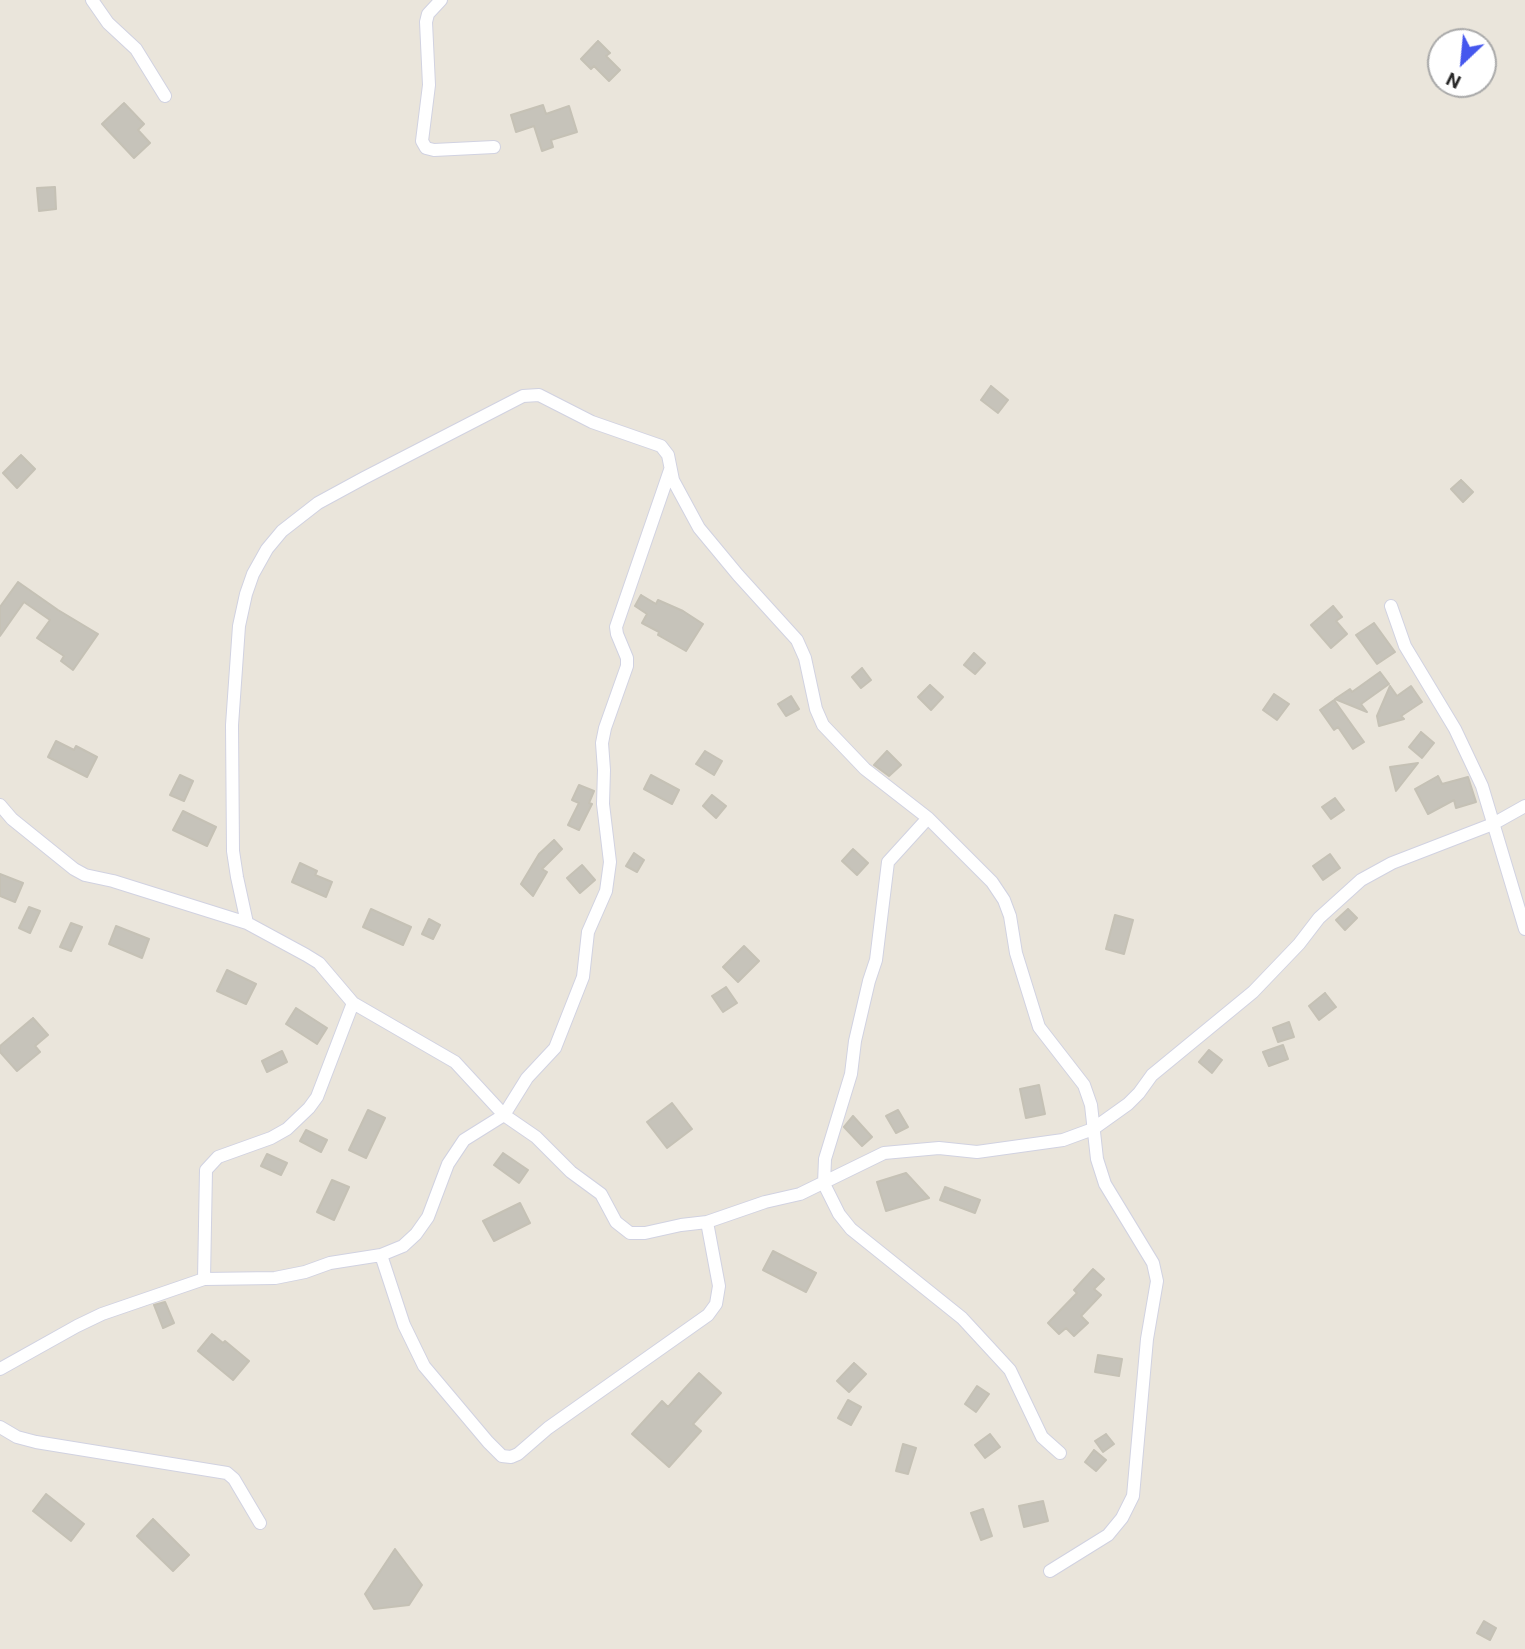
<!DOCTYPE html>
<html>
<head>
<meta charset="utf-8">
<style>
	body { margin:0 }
	#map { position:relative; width:1525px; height:1649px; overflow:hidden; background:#eae5db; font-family:Roboto,sans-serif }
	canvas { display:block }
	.north { position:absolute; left:1427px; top:28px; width:70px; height:70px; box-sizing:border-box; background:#fff; border:2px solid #a9a9a9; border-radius:50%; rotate:206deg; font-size:19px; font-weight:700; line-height:28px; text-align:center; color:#292929 }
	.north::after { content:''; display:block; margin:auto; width:24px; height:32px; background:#4557ee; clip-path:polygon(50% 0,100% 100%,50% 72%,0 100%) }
</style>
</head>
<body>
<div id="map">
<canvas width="1525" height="1649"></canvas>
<div class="north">N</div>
</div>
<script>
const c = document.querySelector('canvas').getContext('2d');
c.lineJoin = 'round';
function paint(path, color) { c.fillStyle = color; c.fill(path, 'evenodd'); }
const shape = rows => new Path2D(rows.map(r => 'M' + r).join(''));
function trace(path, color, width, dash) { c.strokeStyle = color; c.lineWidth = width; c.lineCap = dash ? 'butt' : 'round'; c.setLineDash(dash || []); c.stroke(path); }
const building = shape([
	[598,41,610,53,606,56,620,70,609,81,594,66,591,69,581,59,598,41],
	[124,103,144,124,138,130,150,143,134,158,102,124,124,103],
	[543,105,546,114,569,106,577,132,551,140,553,147,542,151,534,126,516,132,511,115,543,105],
	[55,187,56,209,39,211,37,188,55,187],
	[991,386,1008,400,998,413,981,400,991,386],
	[21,455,35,469,17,488,3,473,21,455],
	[1461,480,1473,492,1463,502,1451,489,1461,480],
	[18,582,58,610,98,634,73,670,61,661,64,656,37,638,50,620,24,602,0,636,0,607,18,582],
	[641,595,656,604,658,600,683,611,703,624,686,651,658,635,659,632,642,623,647,614,635,606,641,595],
	[1333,606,1342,617,1336,621,1347,634,1331,648,1311,625,1333,606],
	[1374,623,1395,652,1377,664,1356,635,1374,623],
	[974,653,985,663,975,674,964,665,974,653],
	[862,668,871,680,861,688,852,677,862,668],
	[1380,672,1389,684,1361,704,1367,712,1335,699,1350,689,1352,692,1380,672],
	[930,685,943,697,931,710,918,697,930,685],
	[1390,686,1397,696,1411,686,1422,702,1401,716,1404,719,1379,726,1377,716,1390,686],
	[1274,694,1289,704,1277,720,1263,710,1274,694],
	[791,696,799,709,786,716,778,704,791,696],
	[1334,700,1364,742,1353,749,1338,727,1334,730,1320,710,1334,700],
	[1421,732,1434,743,1422,758,1409,747,1421,732],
	[56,741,74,750,76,746,97,757,87,777,48,757,56,741],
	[705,751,722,761,714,775,696,764,705,751],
	[887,751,901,765,889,776,874,765,887,751],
	[1418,763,1396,791,1390,767,1418,763],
	[180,775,193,781,184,801,170,795,180,775],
	[651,775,679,790,672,804,644,789,651,775],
	[1438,776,1442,784,1468,777,1476,802,1456,808,1454,800,1428,814,1415,789,1438,776],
	[579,785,594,791,589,803,592,804,579,830,568,825,579,803,572,800,579,785],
	[712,795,726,806,716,818,703,806,712,795],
	[1335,798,1344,810,1331,819,1322,807,1335,798],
	[183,811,216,827,207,846,173,830,183,811],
	[554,840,562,849,542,869,547,872,533,896,521,884,539,854,554,840],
	[853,849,868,863,857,875,842,861,853,849],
	[634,853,644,860,637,872,626,866,634,853],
	[1330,854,1340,868,1323,880,1313,866,1330,854],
	[300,863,317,871,315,875,332,882,326,897,292,882,300,863],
	[582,865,595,880,580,893,567,878,582,865],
	[0,874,23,883,15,902,0,896,0,874],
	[29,907,40,911,30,933,19,928,29,907],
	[371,909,411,927,403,945,363,927,371,909],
	[1348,909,1357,918,1345,930,1336,920,1348,909],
	[1115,915,1133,920,1124,954,1106,949,1115,915],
	[429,919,440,925,433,939,422,934,429,919],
	[71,923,82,927,71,951,60,947,71,923],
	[116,926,149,939,142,958,109,944,116,926],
	[744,946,759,961,738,982,723,967,744,946],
	[227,970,256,984,246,1004,217,991,227,970],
	[726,987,737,1003,723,1012,712,996,726,987],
	[1325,993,1336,1007,1319,1020,1309,1006,1325,993],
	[296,1008,327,1028,317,1044,286,1024,296,1008],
	[33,1018,48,1035,35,1046,40,1052,17,1071,0,1052,0,1046,33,1018],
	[1289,1022,1294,1037,1278,1042,1273,1028,1289,1022],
	[1283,1045,1288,1059,1269,1066,1263,1052,1283,1045],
	[1209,1050,1222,1060,1212,1073,1199,1062,1209,1050],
	[282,1051,287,1062,267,1072,262,1061,282,1051],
	[1039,1085,1045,1114,1026,1118,1020,1089,1039,1085],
	[672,1103,692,1129,667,1148,647,1122,672,1103],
	[368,1110,385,1118,366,1158,349,1150,368,1110],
	[898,1110,908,1127,896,1133,886,1116,898,1110],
	[853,1116,872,1137,862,1146,844,1127,853,1116],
	[306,1130,327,1140,321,1152,300,1141,306,1130],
	[503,1153,528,1170,519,1183,494,1165,503,1153],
	[267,1154,287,1163,281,1175,261,1166,267,1154],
	[906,1173,929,1198,886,1211,877,1182,906,1173],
	[332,1180,349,1187,334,1220,317,1212,332,1180],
	[945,1187,980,1200,975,1213,940,1200,945,1187],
	[520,1203,530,1223,494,1241,483,1221,520,1203],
	[773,1251,816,1273,806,1292,763,1270,773,1251],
	[1093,1269,1104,1279,1094,1289,1101,1295,1081,1316,1088,1323,1074,1336,1066,1328,1059,1334,1048,1323,1077,1293,1074,1290,1093,1269],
	[165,1302,174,1323,163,1328,154,1305,165,1302],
	[212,1334,223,1343,225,1341,249,1361,233,1380,198,1351,212,1334],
	[1098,1355,1122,1359,1119,1376,1095,1372,1098,1355],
	[854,1363,866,1374,849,1392,837,1381,854,1363],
	[699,1373,721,1393,693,1424,701,1431,669,1467,632,1434,662,1401,668,1407,699,1373],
	[977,1386,989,1394,976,1412,965,1404,977,1386],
	[848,1400,861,1407,851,1425,838,1418,848,1400],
	[990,1434,1000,1447,985,1458,975,1445,990,1434],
	[1106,1434,1114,1444,1103,1452,1095,1441,1106,1434],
	[903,1444,916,1448,908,1474,896,1471,903,1444],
	[1094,1450,1106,1460,1096,1471,1085,1462,1094,1450],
	[46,1494,84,1524,71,1541,33,1511,46,1494],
	[1043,1501,1048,1521,1024,1527,1019,1506,1043,1501],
	[983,1509,992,1536,981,1540,971,1513,983,1509],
	[153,1519,189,1555,173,1571,137,1536,153,1519],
	[395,1549,422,1585,409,1605,374,1609,365,1594,395,1549],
	[1484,1621,1496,1628,1490,1640,1477,1633,1484,1621]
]);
paint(building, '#c6c3ba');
trace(building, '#c5c1b5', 2);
const street = shape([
	[92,0,108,23,136,49,165,96],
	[441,0,428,14,426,22,429,85,422,141,426,148,434,150,494,147],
	[1391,606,1405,646,1455,729,1482,786,1525,929],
	[0,805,12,819,74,869,85,875,113,881,247,923,306,955,319,963,353,1003,455,1062,504,1115,536,1137,571,1172,601,1194,616,1222,630,1233,645,1233,681,1225,707,1222,765,1202,800,1194,884,1153,939,1148,977,1152,1063,1140,1093,1129,1128,1104,1139,1093,1152,1075,1253,992,1299,944,1319,918,1361,880,1392,863,1493,824,1525,806],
	[928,818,888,862,876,960,869,981,855,1041,851,1074,825,1159,824,1184,839,1214,851,1229,962,1318,1010,1370,1042,1437,1060,1453],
	[247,923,237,877,233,851,232,725,239,626,246,594,253,574,267,549,282,531,318,503,364,478,523,396,539,395,592,422,661,446,668,455,673,480,699,528,738,575,797,640,805,658,816,709,823,725,865,769,928,818,992,882,1004,900,1010,916,1016,953,1039,1027,1084,1085,1091,1105,1097,1159,1105,1184,1153,1263,1157,1281,1147,1339,1133,1496,1122,1518,1108,1535,1050,1571],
	[381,1255,404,1325,424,1366,488,1442,502,1456,511,1457,518,1454,548,1428,708,1315,716,1304,719,1286,707,1222],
	[204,1279,206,1170,218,1157,271,1138,287,1129,309,1108,317,1097,353,1003],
	[0,1369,77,1326,102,1314,204,1279,275,1278,305,1272,330,1263,381,1255,403,1246,416,1234,428,1217,448,1164,464,1140,504,1115,527,1078,555,1048,583,977,588,932,606,891,610,862,603,804,604,770,602,743,605,728,627,666,627,658,617,634,616,627,670,470],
	[0,1427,17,1437,36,1442,227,1473,234,1479,260,1523]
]);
trace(street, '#d1d2e1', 14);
trace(street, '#fff', 12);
</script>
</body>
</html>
